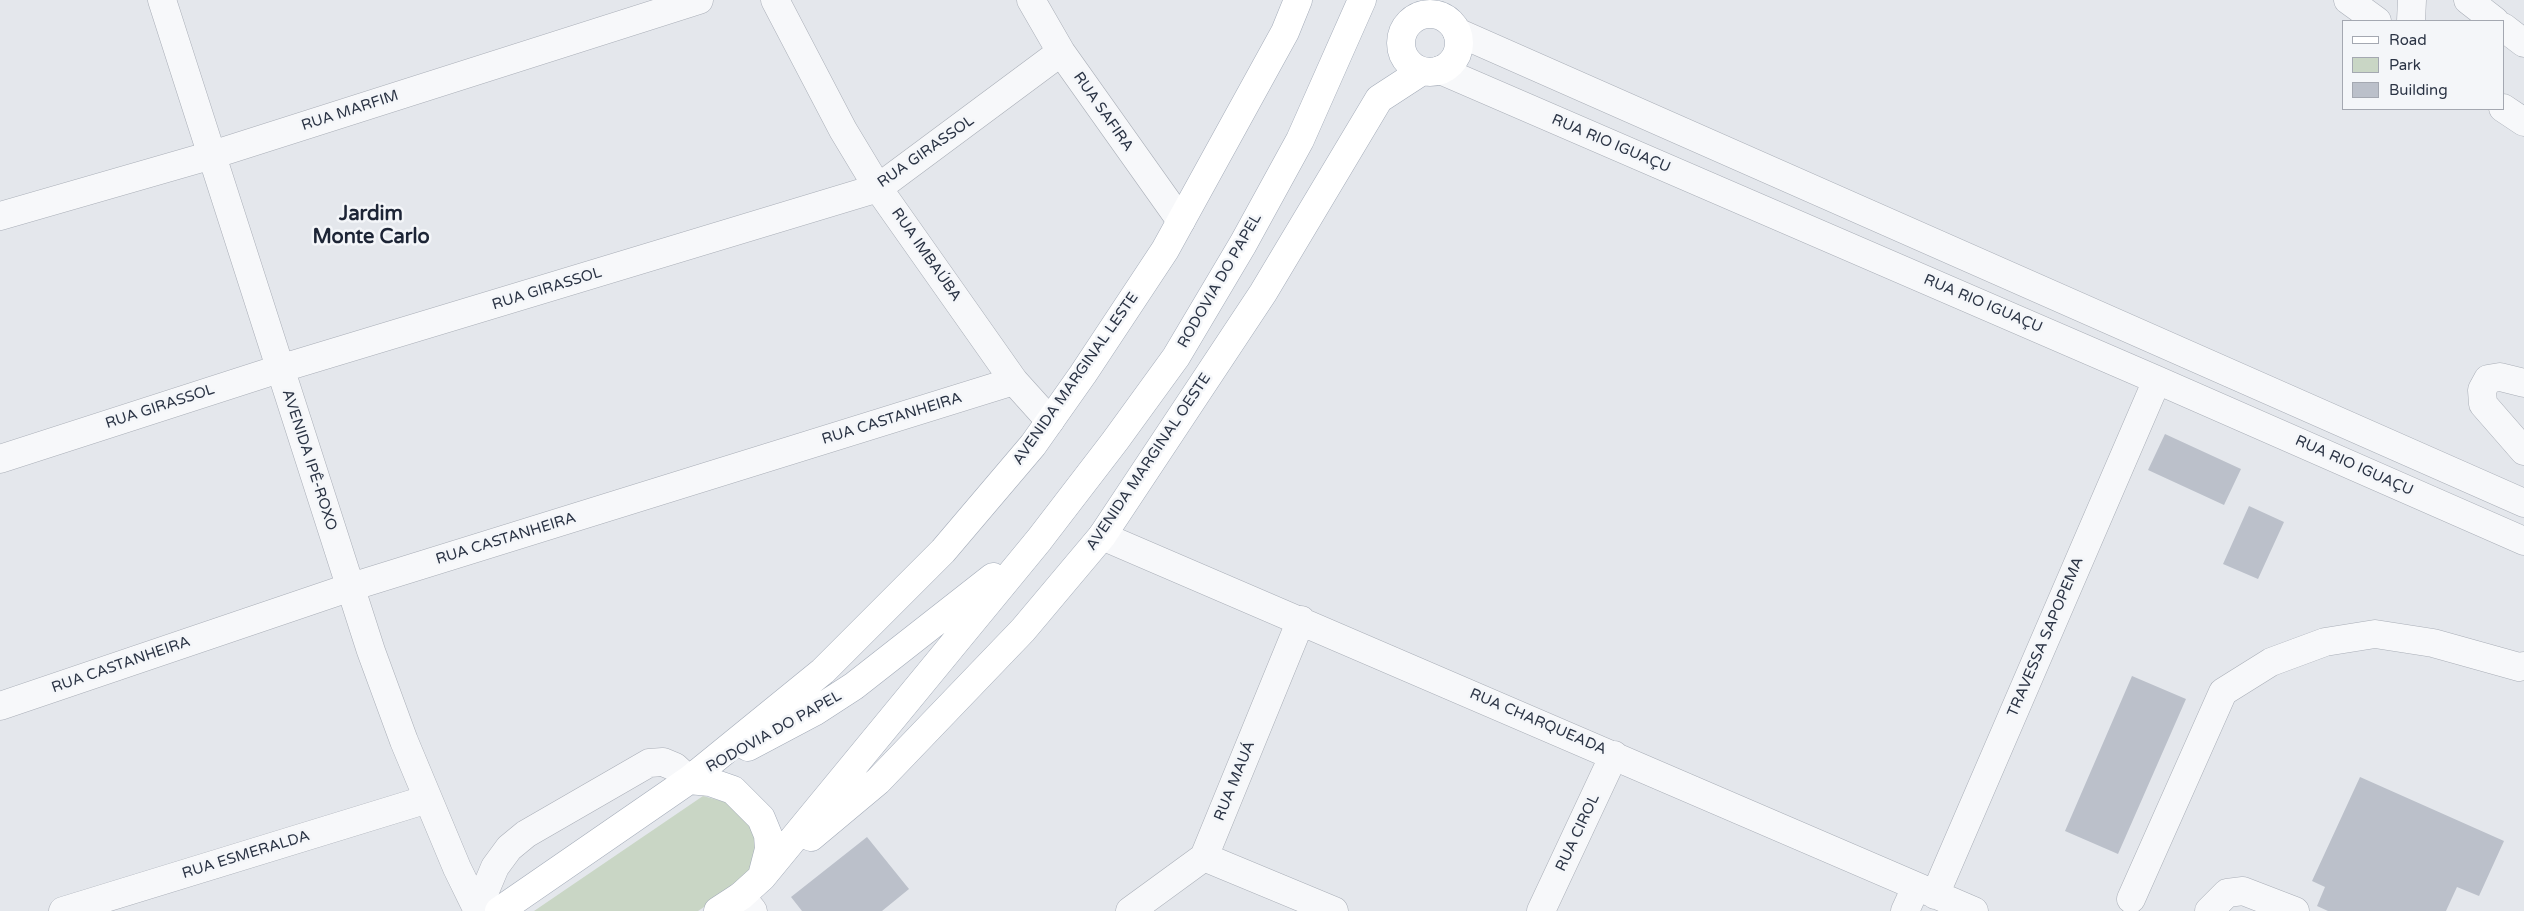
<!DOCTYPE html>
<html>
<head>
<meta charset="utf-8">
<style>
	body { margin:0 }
	#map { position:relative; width:2524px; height:911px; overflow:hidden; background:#e4e7ec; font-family:"Varela Round",sans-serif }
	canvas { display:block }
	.legend { position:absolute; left:2342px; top:20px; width:162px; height:90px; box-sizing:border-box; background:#f4f6f9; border:1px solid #a4a8b1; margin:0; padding:6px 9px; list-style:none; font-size:15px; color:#2b3445 }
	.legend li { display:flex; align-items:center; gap:10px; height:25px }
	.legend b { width:25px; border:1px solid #a4a8b1 }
</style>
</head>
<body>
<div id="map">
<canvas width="2524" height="911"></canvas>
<ul class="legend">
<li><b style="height:6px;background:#fff"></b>Road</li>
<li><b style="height:14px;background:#c9d6c5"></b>Park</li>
<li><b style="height:14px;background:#bbc0ca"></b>Building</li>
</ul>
</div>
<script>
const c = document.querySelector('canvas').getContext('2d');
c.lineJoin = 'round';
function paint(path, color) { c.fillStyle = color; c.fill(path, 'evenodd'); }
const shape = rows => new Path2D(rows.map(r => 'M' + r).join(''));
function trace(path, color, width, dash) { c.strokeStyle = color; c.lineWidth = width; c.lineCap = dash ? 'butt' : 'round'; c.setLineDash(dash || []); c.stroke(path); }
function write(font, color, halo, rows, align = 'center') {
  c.font = font + ' "Varela Round",sans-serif'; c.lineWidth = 5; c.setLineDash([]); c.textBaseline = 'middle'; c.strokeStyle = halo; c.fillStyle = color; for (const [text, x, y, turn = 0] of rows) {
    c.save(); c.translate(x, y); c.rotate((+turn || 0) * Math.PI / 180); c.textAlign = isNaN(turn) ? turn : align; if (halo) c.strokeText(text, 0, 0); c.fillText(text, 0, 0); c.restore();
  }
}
paint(shape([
	[703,796,729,803,752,818,765,867,698,911,534,911]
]), '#c9d6c5');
paint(shape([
	[2165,434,2241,469,2224,505,2148,470],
	[2249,506,2284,522,2258,579,2223,564],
	[2132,676,2186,699,2118,854,2065,831],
	[2360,777,2504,841,2479,896,2457,887,2446,911,2328,911,2317,906,2325,887,2312,881],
	[867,837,909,889,882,911,802,911,791,897]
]), '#bbc0ca');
const minor = shape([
	[162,0,371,651,404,741,457,868,478,911],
	[775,0,843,130,878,188,1014,381,1050,421],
	[1031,0,1061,52,1181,221],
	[2348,0,2377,21],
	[2468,0,2495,21],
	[2411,21,2412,0],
	[2503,27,2524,43],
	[1457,32,2524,503],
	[1440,70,2157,380,2524,541],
	[2503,108,2524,122],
	[0,216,212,155,699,0],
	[2524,383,2500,377,2488,379,2482,390,2483,404,2524,451],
	[0,459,279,369,878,188,1061,52],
	[1102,536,1974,911],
	[0,706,351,587,1014,381],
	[1204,857,1334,911],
	[1935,895,2157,380],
	[741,896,753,911],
	[2131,899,2223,692,2271,662,2325,642,2375,634,2433,643,2519,667,2524,666],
	[477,910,495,867,509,848,526,834,649,763,663,762,675,767,689,780],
	[63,911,428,799],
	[1130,911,1204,857,1301,620],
	[1541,911,1614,755],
	[1905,911,1916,887],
	[2209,911,2227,893,2243,891,2295,911]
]);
const major = shape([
	'1401 43a29 29 0 1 1 58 0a29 29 0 1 1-58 0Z',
	[748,747,814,712,854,686,993,577],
	[689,780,823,671,943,551,1033,445,1083,374,1165,250,1285,32,1298,0],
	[689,780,710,782,733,790,761,818,768,835,769,849,762,876],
	[811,837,878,781,1023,630,1102,536,1263,293,1379,99,1422,71],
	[499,911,689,780,704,771],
	[718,911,741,896,762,877,1039,540,1115,441,1176,357,1243,244,1300,140,1362,0]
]);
trace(minor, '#a9aeb7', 29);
trace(major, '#a3abb8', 29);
trace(minor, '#f7f8fa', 28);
trace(major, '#fff', 28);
write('15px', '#2b3445', '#f4f6f9', [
	["RUA MARFIM",350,111,-18],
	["RUA SAFIRA",1103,112,55],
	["RUA RIO IGUAÇU",1611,144,23],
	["RUA GIRASSOL",926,152,-35],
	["RUA IMBAÚBA",926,255,55],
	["RODOVIA DO PAPEL",1220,281,-60],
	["RUA GIRASSOL",547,289,-17],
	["RUA RIO IGUAÇU",1983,304,23],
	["AVENIDA MARGINAL LESTE",1076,379,-55],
	["RUA GIRASSOL",160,407,-18],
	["RUA CASTANHEIRA",892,419,-17],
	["AVENIDA IPÊ-ROXO",309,460,72],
	["AVENIDA MARGINAL OESTE",1149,462,-56],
	["RUA RIO IGUAÇU",2354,466,24],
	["RUA CASTANHEIRA",506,539,-17],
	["TRAVESSA SAPOPEMA",2046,637,-67],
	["RUA CASTANHEIRA",121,665,-19],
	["RUA CHARQUEADA",1538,722,23],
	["RODOVIA DO PAPEL",774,732,-29],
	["RUA MAUÁ",1235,781,-68],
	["RUA CIROL",1578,833,-65],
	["RUA ESMERALDA",246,855,-17]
]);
write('bold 20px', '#1d2536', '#f4f6f9', [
	["Jardim",371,215],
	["Monte Carlo",371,238]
]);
</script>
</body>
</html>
